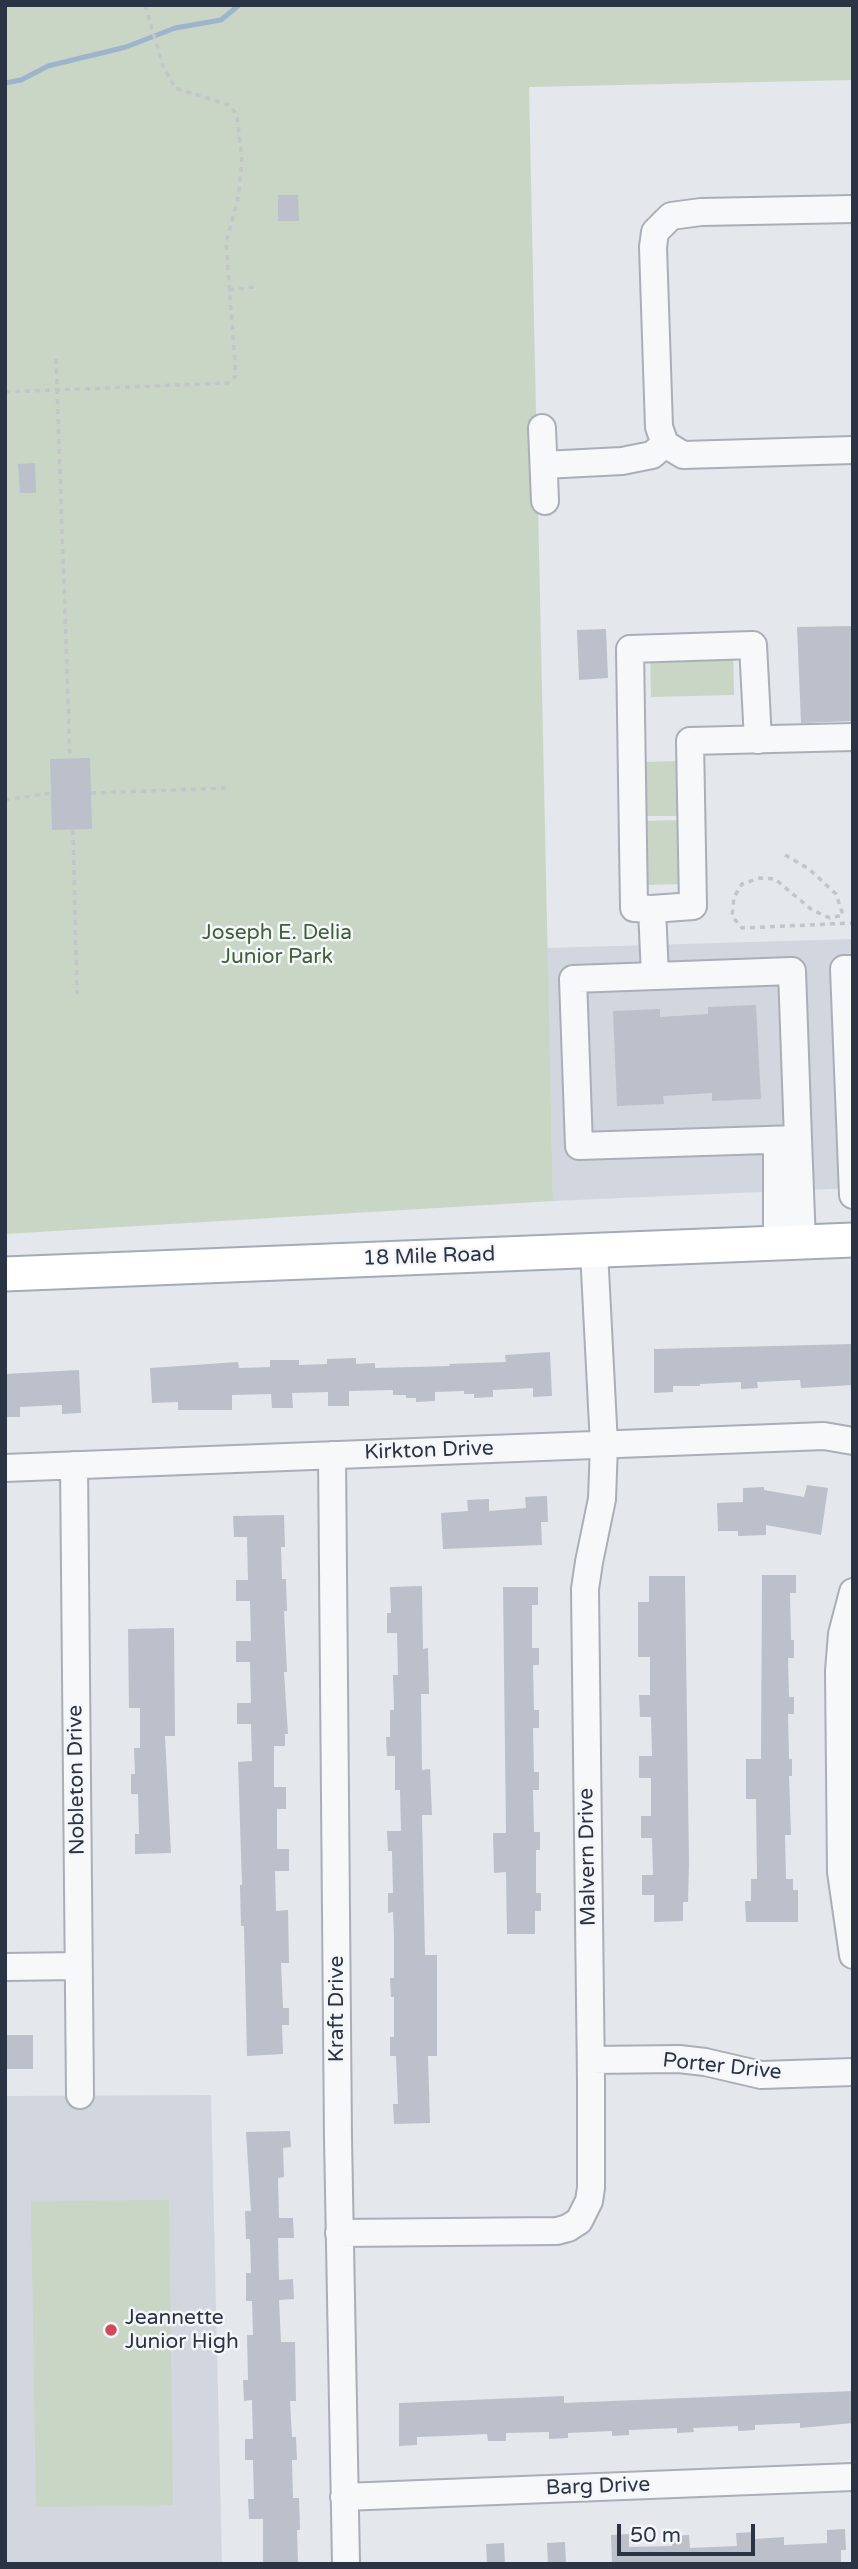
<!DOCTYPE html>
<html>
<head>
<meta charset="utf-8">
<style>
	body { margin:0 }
	#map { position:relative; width:858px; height:2569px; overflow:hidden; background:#e4e7ec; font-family:"Varela Round",sans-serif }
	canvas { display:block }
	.frame { position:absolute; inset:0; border:7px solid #2b3445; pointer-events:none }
	.scale { position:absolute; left:617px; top:2524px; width:138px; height:32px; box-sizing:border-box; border:4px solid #2b3445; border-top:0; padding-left:9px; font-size:21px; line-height:24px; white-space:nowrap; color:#2b3445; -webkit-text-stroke:5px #f4f6f9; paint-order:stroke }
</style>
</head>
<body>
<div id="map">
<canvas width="858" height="2569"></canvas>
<div class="frame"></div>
<div class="scale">50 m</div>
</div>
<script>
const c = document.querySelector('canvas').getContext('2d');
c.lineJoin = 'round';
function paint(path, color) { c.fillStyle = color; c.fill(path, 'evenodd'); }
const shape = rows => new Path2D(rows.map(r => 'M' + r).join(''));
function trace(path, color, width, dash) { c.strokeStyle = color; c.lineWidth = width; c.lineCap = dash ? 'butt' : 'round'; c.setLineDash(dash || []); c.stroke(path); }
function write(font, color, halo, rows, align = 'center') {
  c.font = font + ' "Varela Round",sans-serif'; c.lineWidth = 5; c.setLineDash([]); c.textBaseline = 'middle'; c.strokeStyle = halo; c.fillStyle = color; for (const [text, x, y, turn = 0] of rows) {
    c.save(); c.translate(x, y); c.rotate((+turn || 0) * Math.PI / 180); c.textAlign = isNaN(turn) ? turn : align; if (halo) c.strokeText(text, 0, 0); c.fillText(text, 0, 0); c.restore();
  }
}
paint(shape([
	[853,939,853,1188,553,1201,547,948],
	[211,2095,222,2564,5,2564,5,2096]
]), '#d2d6de');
paint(shape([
	[5,5,853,5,853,80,529,87,553,1201,5,1234],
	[733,646,734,695,651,697,650,648],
	[680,761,680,816,642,816,642,762],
	[682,820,683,884,644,885,643,821],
	[169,2200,173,2505,36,2507,31,2201]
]), '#c9d6c5');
trace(shape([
	[5,83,21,80,48,66,126,47,175,28,221,20,239,5]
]), '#9fb4cc', 5);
paint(shape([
	[278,195,298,195,299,221,278,221],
	[35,463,36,493,20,493,18,464],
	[853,626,853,721,801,723,797,627],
	[606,629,608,678,579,680,577,630],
	[90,758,92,829,52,830,50,759],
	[756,1005,761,1099,712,1101,712,1093,663,1096,664,1104,617,1106,613,1011,660,1009,660,1017,708,1014,708,1007],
	[853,1344,853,1385,801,1388,800,1380,757,1382,758,1388,741,1389,741,1382,700,1384,700,1386,673,1386,673,1392,654,1393,654,1349],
	[550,1352,552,1396,533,1397,533,1388,493,1390,493,1397,474,1398,474,1394,464,1394,464,1391,435,1392,435,1401,416,1402,416,1398,406,1398,406,1395,393,1395,393,1390,349,1391,349,1406,328,1406,328,1392,292,1393,293,1408,272,1408,271,1394,232,1395,232,1410,178,1410,178,1402,152,1403,150,1368,238,1362,239,1368,270,1367,270,1360,299,1360,299,1365,327,1364,327,1359,356,1358,356,1364,375,1363,375,1368,450,1366,449,1364,506,1362,505,1355],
	[79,1370,81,1413,62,1414,62,1405,20,1407,20,1417,5,1417,5,1374],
	[807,1485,828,1488,821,1535,766,1525,766,1535,738,1536,738,1531,718,1531,717,1503,743,1502,743,1488,764,1487,764,1490,804,1497],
	[547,1496,548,1522,541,1522,542,1545,443,1549,441,1513,468,1511,467,1500,489,1499,489,1511,526,1508,525,1497],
	[284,1515,285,1547,281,1547,282,1579,286,1579,287,1611,284,1611,287,1672,284,1672,288,1734,285,1734,285,1746,274,1746,274,1787,286,1787,286,1809,277,1809,277,1849,289,1849,289,1871,275,1871,276,1911,288,1910,289,1963,281,1963,283,2008,289,2008,289,2025,282,2025,283,2054,247,2056,244,1926,241,1926,240,1885,242,1885,238,1762,252,1761,251,1724,237,1724,237,1703,251,1703,250,1662,236,1662,236,1641,251,1641,250,1601,236,1601,236,1580,248,1580,247,1537,234,1537,233,1516],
	[762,1575,796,1575,796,1593,790,1593,791,1640,794,1640,794,1658,788,1658,789,1697,794,1697,794,1714,788,1714,789,1759,792,1759,792,1776,789,1776,791,1835,785,1835,786,1879,793,1879,793,1890,798,1890,798,1922,746,1922,745,1901,751,1901,751,1879,757,1879,756,1799,746,1799,746,1759,761,1759],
	[649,1576,685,1576,689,1863,688,1902,683,1902,683,1921,654,1922,654,1895,642,1895,642,1875,653,1875,652,1838,641,1838,641,1816,651,1816,651,1778,639,1778,639,1756,652,1756,651,1717,640,1717,639,1695,650,1695,650,1657,638,1657,638,1602,649,1602],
	[422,1586,423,1649,428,1648,429,1694,421,1694,422,1770,430,1769,432,1815,422,1815,425,1955,437,1955,437,2056,428,2056,430,2123,394,2124,393,2104,398,2104,396,2056,390,2056,390,2037,394,2037,394,1997,391,1997,390,1978,394,1978,394,1939,393,1912,388,1913,388,1893,393,1893,392,1851,388,1851,387,1831,401,1831,400,1790,395,1790,395,1756,387,1756,386,1737,390,1737,390,1710,394,1710,393,1675,398,1675,397,1633,387,1633,387,1613,391,1613,390,1587],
	[503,1587,538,1587,538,1605,532,1605,532,1648,539,1648,539,1665,533,1665,534,1710,539,1710,539,1728,533,1728,534,1772,539,1772,539,1790,533,1790,534,1832,540,1832,540,1850,536,1850,536,1893,541,1893,541,1911,535,1911,535,1934,507,1934,506,1872,494,1873,493,1833,506,1833],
	[174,1628,175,1736,165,1736,171,1853,135,1854,135,1834,139,1834,138,1794,131,1794,131,1774,135,1774,134,1748,140,1748,140,1708,129,1708,128,1629],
	[5,2035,33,2035,33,2069,5,2069],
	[290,2131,291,2147,283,2148,284,2177,278,2178,279,2218,293,2218,294,2238,278,2238,279,2280,293,2279,294,2299,279,2300,281,2342,295,2342,296,2401,290,2401,292,2437,296,2437,297,2460,292,2460,293,2498,299,2498,300,2530,297,2530,298,2564,263,2564,263,2519,249,2519,248,2499,254,2499,253,2460,245,2460,245,2439,253,2439,252,2400,244,2401,243,2380,248,2380,247,2335,253,2335,252,2301,246,2301,246,2273,251,2273,250,2239,246,2239,245,2211,251,2211,246,2132],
	[853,2391,853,2423,800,2428,800,2423,755,2425,755,2430,738,2431,738,2426,693,2428,694,2432,677,2433,677,2428,629,2430,629,2435,612,2436,612,2431,568,2433,568,2438,549,2439,549,2432,506,2433,506,2441,488,2441,487,2434,445,2436,417,2437,417,2445,399,2446,399,2403,564,2396,564,2403],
	[845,2529,846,2550,841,2550,841,2564,612,2564,611,2535,629,2534,629,2547,672,2546,672,2536,689,2535,690,2548,737,2546,736,2533,754,2532,755,2539,784,2537,784,2545,827,2543,827,2530],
	[565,2542,566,2564,548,2564,547,2543],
	[504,2543,505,2564,487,2564,486,2544]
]), '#bbc0ca');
const minor = shape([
	[853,209,701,212,671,216,655,232,653,247,659,427,665,444,683,455,853,450],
	[542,428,545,501],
	[544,465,622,461,652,455,665,444],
	[652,909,634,908,630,649,753,645,758,740],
	[853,969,844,969,853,1195],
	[792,971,798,1139,579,1146,573,979,792,971],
	[655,976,652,909,693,906,690,741,853,737],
	[798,1139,802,1243],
	[777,1140,777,1243],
	[332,1455,338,2138,346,2564],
	[74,1465,80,2095],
	[5,1468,824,1436,853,1441],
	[853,1592,842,1634,839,1671,841,1872,853,1955],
	[5,1967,78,1966],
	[591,2060,679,2059,705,2062,761,2075,853,2072],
	[339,2233,557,2231,568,2228,579,2221,589,2201,591,2188,591,2082,585,1589,589,1562,602,1499,604,1445,594,1251],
	[344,2497,853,2477]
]);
const major = shape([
	[5,1274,853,1240]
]);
trace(minor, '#a9aeb7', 30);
trace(major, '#a3abb8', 37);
trace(shape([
	[229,290,254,287],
	[56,359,70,758],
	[5,392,228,383,236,376,226,243,238,198,242,162,237,115,229,105,175,88,163,66,145,5],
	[91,793,229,788],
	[5,800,51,793],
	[73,830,77,994],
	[785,855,809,869,836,894,843,915,830,918,812,910,775,879,760,878,742,884,734,897,732,916,742,928,853,923]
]), '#c2c5cb', 3.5, [5, 5]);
trace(minor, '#f7f8fa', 26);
trace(major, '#fff', 33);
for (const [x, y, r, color] of [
	[111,2330,7,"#d1495b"]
]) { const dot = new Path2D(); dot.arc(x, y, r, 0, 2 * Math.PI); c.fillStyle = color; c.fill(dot); trace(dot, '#f4f6f9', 2.5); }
write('21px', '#3f6138', '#f4f6f9', [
	["Joseph E. Delia",277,933],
	["Junior Park",277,957]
]);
write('21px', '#2b3445', '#f4f6f9', [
	["18 Mile Road",429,1257,-2],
	["Kirkton Drive",429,1451,-2],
	["Nobleton Drive",77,1780,-91],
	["Malvern Drive",588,1857,-91],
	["Kraft Drive",337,2009,-90],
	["Porter Drive",722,2067,6],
	["Barg Drive",598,2487,-2]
]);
write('21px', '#2b3445', '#f4f6f9', [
	["Jeannette",125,2318],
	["Junior High",125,2342]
], 'left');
</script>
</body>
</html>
